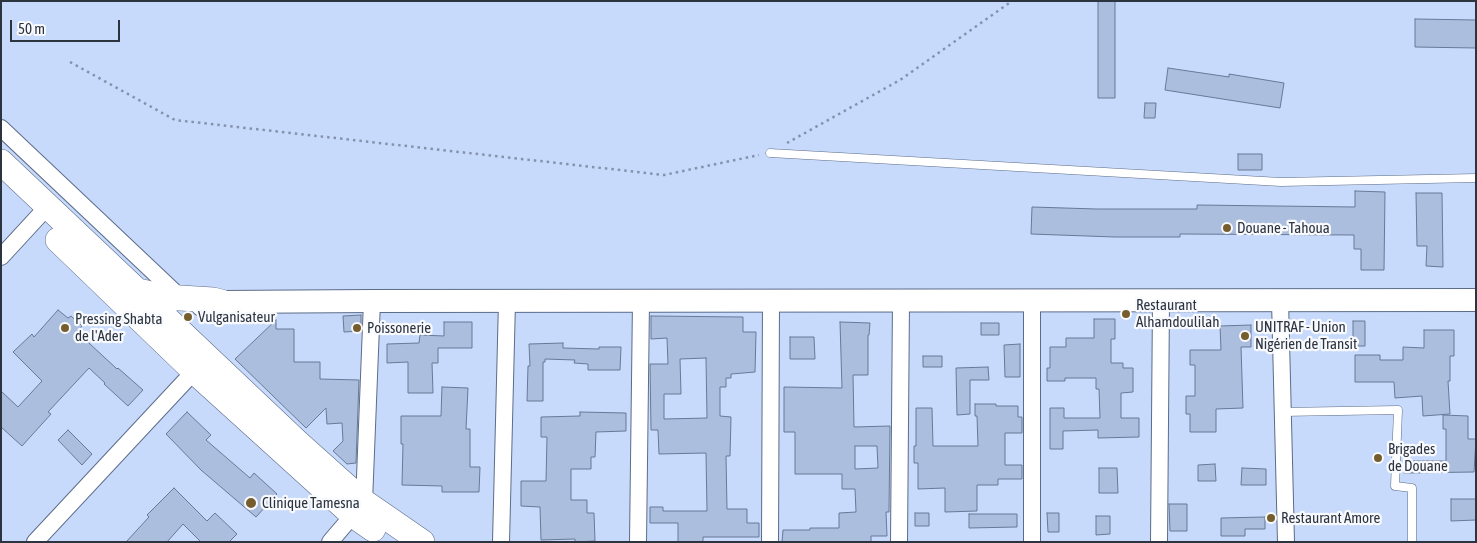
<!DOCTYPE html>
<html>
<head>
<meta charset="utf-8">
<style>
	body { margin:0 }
	#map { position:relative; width:1477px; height:543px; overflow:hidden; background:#c7dafb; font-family:"Asap Condensed",sans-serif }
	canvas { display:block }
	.frame { position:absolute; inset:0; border:2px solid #2c3440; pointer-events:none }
	.scale { position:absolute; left:10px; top:20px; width:110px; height:22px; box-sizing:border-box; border:2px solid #2c3440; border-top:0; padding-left:6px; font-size:15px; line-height:18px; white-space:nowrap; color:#2c3440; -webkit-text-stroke:4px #f8fafd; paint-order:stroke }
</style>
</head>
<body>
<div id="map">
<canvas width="1477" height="543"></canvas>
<div class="frame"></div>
<div class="scale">50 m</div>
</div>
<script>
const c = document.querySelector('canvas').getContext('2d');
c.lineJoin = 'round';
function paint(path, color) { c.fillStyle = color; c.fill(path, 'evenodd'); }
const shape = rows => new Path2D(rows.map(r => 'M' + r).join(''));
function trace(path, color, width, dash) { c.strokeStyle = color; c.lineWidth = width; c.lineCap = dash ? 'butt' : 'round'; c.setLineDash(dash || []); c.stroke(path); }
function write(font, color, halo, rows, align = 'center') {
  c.font = font + ' "Asap Condensed",sans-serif'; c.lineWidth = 4.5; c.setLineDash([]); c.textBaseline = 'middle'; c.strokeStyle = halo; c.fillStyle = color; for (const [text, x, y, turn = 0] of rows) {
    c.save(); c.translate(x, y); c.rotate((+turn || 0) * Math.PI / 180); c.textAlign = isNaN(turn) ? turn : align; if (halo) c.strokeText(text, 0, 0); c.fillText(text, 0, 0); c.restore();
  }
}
const building = shape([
	[1098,1,1115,1,1115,98,1098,98,1098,1],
	[1415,19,1476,20,1476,48,1415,47,1415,19],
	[1168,68,1229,77,1229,74,1284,83,1280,108,1165,90,1168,68],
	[1145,103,1156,103,1155,118,1144,118,1145,103],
	[1238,154,1262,154,1262,170,1238,170,1238,154],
	[1355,191,1385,192,1384,270,1361,270,1361,249,1354,249,1354,235,1180,234,1180,237,1115,237,1031,234,1032,207,1097,209,1197,209,1197,205,1355,207,1355,191],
	[1416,193,1442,193,1443,267,1426,266,1427,246,1417,246,1416,193],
	[58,310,68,318,71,316,82,326,77,332,117,369,118,368,143,390,128,406,104,384,105,383,89,368,48,412,51,414,22,446,1,427,1,391,18,407,42,381,13,352,32,334,34,337,58,310],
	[361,315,361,331,344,332,343,316,361,315],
	[651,316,743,317,743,332,756,332,755,372,731,374,731,378,726,378,726,387,720,387,720,416,731,417,730,456,726,456,727,509,747,509,747,523,759,523,759,537,703,537,703,542,678,542,678,523,650,523,650,507,663,507,663,511,707,511,706,453,659,454,658,430,651,430,650,364,668,364,667,338,651,339,651,316],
	[706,358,707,418,664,419,664,394,681,394,680,359,706,358],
	[1094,319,1115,319,1115,339,1111,339,1111,363,1123,363,1123,368,1133,368,1133,392,1121,393,1121,418,1139,418,1139,437,1098,438,1098,430,1063,431,1063,449,1050,449,1050,408,1064,408,1064,418,1100,418,1099,389,1096,389,1096,378,1065,378,1065,381,1047,381,1047,368,1050,368,1050,347,1066,347,1066,338,1094,338,1094,319],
	[276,320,276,329,294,329,294,362,320,362,320,379,359,380,356,463,347,464,333,451,343,441,342,423,327,424,326,408,306,428,235,359,276,320],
	[1353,321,1365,321,1365,346,1353,346,1353,321],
	[444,322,472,322,472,348,438,348,438,363,432,363,433,393,408,393,408,362,387,363,387,344,419,343,420,335,444,336,444,322],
	[840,322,870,323,869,335,868,335,868,375,853,375,854,427,890,426,889,512,886,512,887,536,871,536,871,542,782,542,783,530,810,530,810,528,839,528,839,513,856,512,855,489,842,489,842,474,795,474,795,432,784,432,784,387,842,388,840,322],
	[855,446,877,446,878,468,855,469,855,446],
	[981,323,999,323,999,335,981,335,981,323],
	[1251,325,1251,347,1241,347,1243,408,1216,409,1216,432,1190,432,1190,414,1186,414,1186,396,1195,396,1195,365,1190,365,1190,350,1221,350,1220,326,1251,325],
	[1424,330,1454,330,1454,356,1450,356,1450,381,1448,381,1450,414,1423,416,1422,396,1395,398,1394,382,1355,382,1355,355,1380,355,1380,360,1403,360,1403,347,1424,348,1424,330],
	[790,337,814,337,815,359,790,359,790,337],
	[563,343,563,348,599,349,599,347,621,347,620,370,588,370,588,364,574,363,575,360,545,359,545,362,543,362,543,401,527,401,528,366,530,366,529,344,563,343],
	[1020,344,1020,377,1005,377,1004,345,1020,344],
	[923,356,942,356,942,367,923,367,923,356],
	[988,367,989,380,970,380,970,414,957,415,956,368,988,367],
	[442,387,468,388,466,429,470,429,470,467,480,467,479,492,442,492,442,486,402,485,403,444,401,444,401,416,441,416,442,387],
	[975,404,996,404,996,406,1018,406,1018,417,1022,417,1022,433,1005,433,1005,465,1022,465,1022,479,998,479,998,485,977,485,977,511,945,512,945,488,918,489,918,463,914,463,914,446,916,446,916,408,932,408,933,446,978,446,977,416,975,416,975,404],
	[187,412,211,435,206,440,250,478,254,473,277,494,256,517,201,470,166,434,187,412],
	[580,412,626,413,626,431,596,432,595,457,591,457,591,469,571,469,571,500,587,500,587,513,594,513,595,541,575,542,575,539,541,540,540,507,521,506,521,481,546,481,547,437,541,437,541,417,580,416,580,412],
	[1443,415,1468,416,1468,439,1476,439,1474,472,1404,473,1404,461,1446,461,1446,429,1443,429,1443,415],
	[68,430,92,454,82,465,58,440,68,430],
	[1215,464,1216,481,1198,481,1198,465,1215,464],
	[1099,468,1117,468,1118,493,1099,493,1099,468],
	[1242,468,1266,469,1266,485,1241,485,1242,468],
	[174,488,207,521,215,513,237,534,229,542,201,542,183,524,167,542,126,542,149,517,147,515,174,488],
	[1451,499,1476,499,1476,520,1451,521,1451,499],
	[1169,504,1187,504,1187,531,1170,531,1169,504],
	[915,513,929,513,929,526,915,526,915,513],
	[1047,513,1059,513,1059,532,1048,532,1047,513],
	[969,514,1017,514,1017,527,969,528,969,514],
	[1096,516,1110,516,1110,534,1096,535,1096,516],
	[1265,517,1265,529,1245,529,1245,536,1221,536,1221,518,1265,517]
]);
paint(building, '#abbede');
trace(building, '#687997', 1);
const lane = shape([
	[770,153,1281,182,1476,178],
	[1282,412,1398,410,1395,486,1412,488,1412,542]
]);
const street = shape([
	[1,128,182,299],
	[1,257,48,206],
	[1280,300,1286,542],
	[1032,301,1032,542],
	[35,542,201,364],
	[330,542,364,502,372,301],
	[501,542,507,301],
	[638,542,641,301],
	[770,542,771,301],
	[899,542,901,301],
	[1159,542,1161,301]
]);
const secondary = shape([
	[202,305,221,302,372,301,1476,300]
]);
const primary = shape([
	[1,162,298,443,364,502,422,542],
	[58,240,194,371,353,515,373,529],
	[138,291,164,297,213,300,221,302]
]);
trace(lane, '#5c6c89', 9);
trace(street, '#5c6c89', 18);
trace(secondary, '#5c6c89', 24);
trace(primary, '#5c6c89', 26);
trace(shape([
	[70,62,175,120,664,175,759,155],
	[787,143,900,80,1012,1]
]), '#8493ab', 2.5, [2.5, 4]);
trace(lane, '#fff', 8);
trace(street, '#fff', 16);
trace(secondary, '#fff', 22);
trace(primary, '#fff', 25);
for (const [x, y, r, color] of [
	[1227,228,5,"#765d2e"],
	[1126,314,5,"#765d2e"],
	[188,317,5,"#765d2e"],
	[65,328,5,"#765d2e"],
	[357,328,5,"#765d2e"],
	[1245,336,5,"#765d2e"],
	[1378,458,5,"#765d2e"],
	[251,503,6,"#765d2e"],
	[1271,518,5,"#765d2e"]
]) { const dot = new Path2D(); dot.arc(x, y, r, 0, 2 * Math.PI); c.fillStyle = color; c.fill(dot); trace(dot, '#f8fafd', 2); }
write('15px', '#2c3440', '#f8fafd', [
	["Douane - Tahoua",1237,228],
	["Restaurant",1136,305],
	["Alhamdoulilah",1136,322],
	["Vulganisateur",198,317],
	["Pressing Shabta",75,319],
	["de l'Ader",75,336],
	["UNITRAF - Union",1255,327],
	["Nigérien de Transit",1255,344],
	["Poissonerie",367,328],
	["Brigades",1388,449],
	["de Douane",1388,466],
	["Clinique Tamesna",262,503],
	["Restaurant Amore",1281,518]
], 'left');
</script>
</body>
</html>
